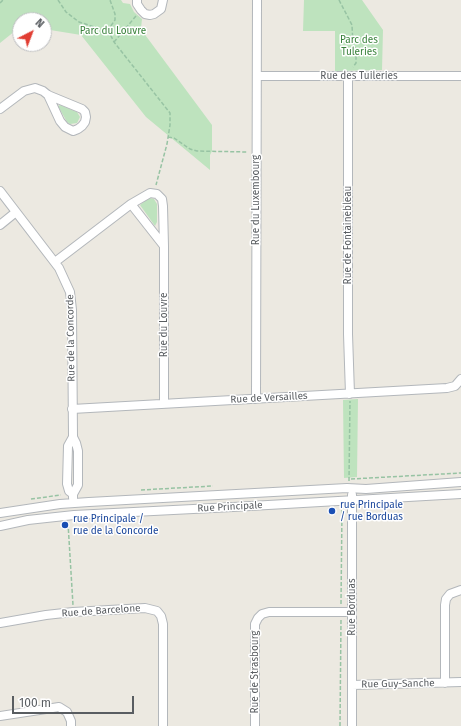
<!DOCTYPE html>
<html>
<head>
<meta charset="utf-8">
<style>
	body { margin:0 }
	#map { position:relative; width:461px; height:726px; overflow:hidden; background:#ece9e1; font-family:"Fira Sans",sans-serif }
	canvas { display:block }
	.north { position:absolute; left:12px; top:12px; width:40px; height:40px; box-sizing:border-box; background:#fff; border:1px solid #bdbec0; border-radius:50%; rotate:42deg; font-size:11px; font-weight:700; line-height:16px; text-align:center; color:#595d61 }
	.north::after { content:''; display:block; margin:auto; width:14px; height:18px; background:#e13d32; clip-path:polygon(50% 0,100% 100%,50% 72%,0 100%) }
	.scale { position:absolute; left:12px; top:696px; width:122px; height:18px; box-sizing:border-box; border:2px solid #595d61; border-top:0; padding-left:5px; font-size:12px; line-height:14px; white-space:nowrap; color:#595d61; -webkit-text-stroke:3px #fff; paint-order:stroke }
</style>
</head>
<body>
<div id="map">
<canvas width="461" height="726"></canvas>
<div class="north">N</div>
<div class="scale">100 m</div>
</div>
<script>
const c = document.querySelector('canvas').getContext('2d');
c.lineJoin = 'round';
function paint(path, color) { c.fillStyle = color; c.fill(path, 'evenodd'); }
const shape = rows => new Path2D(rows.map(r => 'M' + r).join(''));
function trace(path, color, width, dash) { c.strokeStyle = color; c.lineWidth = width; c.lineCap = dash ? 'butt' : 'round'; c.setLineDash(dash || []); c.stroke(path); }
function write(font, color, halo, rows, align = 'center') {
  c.font = font + ' "Fira Sans",sans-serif'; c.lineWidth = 3; c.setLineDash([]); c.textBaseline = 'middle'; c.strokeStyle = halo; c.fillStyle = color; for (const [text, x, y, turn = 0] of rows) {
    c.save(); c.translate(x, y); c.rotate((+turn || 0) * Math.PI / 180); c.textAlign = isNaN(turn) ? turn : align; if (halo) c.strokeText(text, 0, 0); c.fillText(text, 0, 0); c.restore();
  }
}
paint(shape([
	[0,0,121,0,123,3,130,4,134,12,142,19,141,28,143,32,212,125,212,151,210,155,210,170,146,117,81,35,44,29,44,20,20,20,20,27,0,43],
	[304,0,362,0,383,30,382,70,335,71,335,31,303,31],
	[60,105,77,112,80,117,77,123,70,124,67,122,58,106],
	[150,198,154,199,157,204,157,222,155,226,140,205,147,199],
	[358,399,357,477,344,478,343,400]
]), '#bee3be');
const minor = shape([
	[137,0,137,4,141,10,145,14,150,15,154,14,161,9,163,0],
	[257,76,461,76],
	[348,77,348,334,350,394],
	[0,109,24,91,35,88,43,91,48,95,82,109,85,112,86,117,85,122,82,126,78,129,73,131,65,127,60,121,48,95],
	[0,191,59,268,70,292,72,310,73,437,76,443,78,451,78,485,73,494],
	[131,204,150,193,157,194,162,199,163,206,164,246],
	[0,225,16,212],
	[55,262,131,204,164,246,164,404],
	[256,399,257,0],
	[72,409,447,388,455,386,461,379],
	[73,498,73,494,69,491,67,484,68,446,73,437],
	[0,513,60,504,89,502,347,488,366,489,461,482],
	[0,526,28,520,74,515,233,507,461,494],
	[0,623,46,615,73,612,145,608,157,611,161,616,163,624,163,726],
	[445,683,445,605,446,599,450,594,461,590],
	[352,685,461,682],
	[0,716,59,707,67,712,71,721,71,726],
	[255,726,255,624,258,618,262,614,269,612,351,612],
	[352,726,352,495]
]);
trace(minor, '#b3b7bb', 10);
trace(shape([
	[58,0,66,12,79,22,104,30,108,30,115,20,115,14,110,0],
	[339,0,352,25,353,45,356,49,356,63,353,67],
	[0,3,3,0],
	[108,30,114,42,170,113,170,125,167,144,156,185],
	[114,42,136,16],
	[168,137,174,138,190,149,197,151,248,152],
	[351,479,461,473],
	[349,481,350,401],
	[141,490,213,486],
	[31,499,61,495],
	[68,523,73,605],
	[341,604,342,508],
	[340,726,341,620]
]), '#97c3a3', 1.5, [4, 2]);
trace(minor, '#fff', 8);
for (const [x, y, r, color] of [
	[332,511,4,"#1a4fb4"],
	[65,525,4,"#1a4fb4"]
]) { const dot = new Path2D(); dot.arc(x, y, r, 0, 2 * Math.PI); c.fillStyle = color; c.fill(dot); trace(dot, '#fff', 1.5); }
write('10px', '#38813a', '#fff', [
	["Parc du Louvre",113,31],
	["Parc des",359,40],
	["Tuleries",359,52]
]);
write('10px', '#595d61', '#fff', [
	["Rue des Tuileries",359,76],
	["Rue du Luxembourg",256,200,-90],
	["Rue de Fontainebleau",348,235,-90],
	["Rue du Louvre",164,325,-90],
	["Rue de la Concorde",71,338,-91],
	["Rue de Versailles",269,398,-3],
	["Rue Principale",230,507,-3],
	["Rue Borduas",352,607,-90],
	["Rue de Barcelone",101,611,-4],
	["Rue de Strasbourg",255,672,-90],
	["Rue Guy-Sanche",398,684,-1]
]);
write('10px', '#164399', '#fff', [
	["rue Principale",340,505],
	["/ rue Borduas",340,517],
	["rue Principale /",73,519],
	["rue de la Concorde",73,531]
], 'left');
</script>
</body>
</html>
